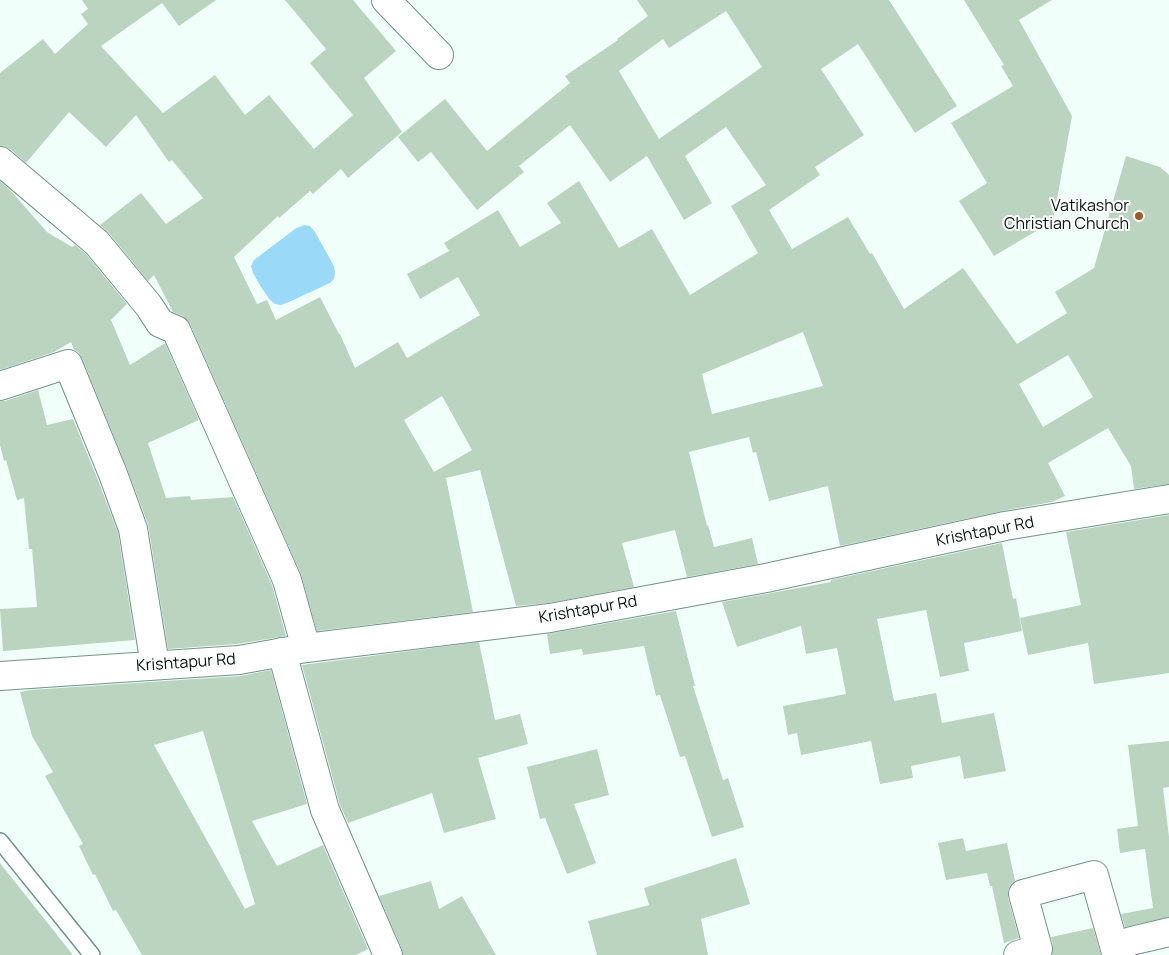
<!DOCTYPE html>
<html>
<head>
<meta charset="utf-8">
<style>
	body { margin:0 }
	canvas { display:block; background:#f1fffb }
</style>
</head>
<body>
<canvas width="1169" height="955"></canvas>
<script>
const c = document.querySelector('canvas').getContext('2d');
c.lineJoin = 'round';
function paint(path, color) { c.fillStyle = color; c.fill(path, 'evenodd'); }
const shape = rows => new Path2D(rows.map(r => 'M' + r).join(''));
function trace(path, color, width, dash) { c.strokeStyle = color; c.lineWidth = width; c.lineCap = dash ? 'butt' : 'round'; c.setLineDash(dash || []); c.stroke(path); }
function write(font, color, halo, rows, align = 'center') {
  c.font = font + ' Manrope,sans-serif'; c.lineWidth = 4; c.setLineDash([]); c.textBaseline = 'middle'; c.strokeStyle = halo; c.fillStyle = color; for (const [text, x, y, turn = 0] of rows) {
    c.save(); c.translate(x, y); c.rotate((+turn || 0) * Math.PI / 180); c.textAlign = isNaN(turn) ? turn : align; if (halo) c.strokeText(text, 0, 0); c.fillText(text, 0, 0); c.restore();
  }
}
paint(shape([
	[304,225,310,226,315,232,334,266,335,273,334,279,330,283,289,302,281,305,275,304,270,300,261,287,253,273,251,266,254,260,295,229]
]), '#9adaf8');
paint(shape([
	[82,0,216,0,179,26,162,3,101,46,163,113,215,75,245,115,269,95,314,149,353,115,310,63,326,49,285,0,353,0,396,51,364,78,402,132,348,178,341,169,313,194,310,191,279,218,278,216,234,257,257,304,267,300,276,320,320,297,339,334,340,334,355,368,398,342,407,358,480,315,458,277,420,299,407,274,449,251,444,243,498,210,520,247,561,223,547,203,579,181,619,248,652,229,690,295,758,253,731,206,766,185,726,127,685,156,712,203,684,220,647,156,610,182,570,125,519,166,524,172,477,210,431,152,418,162,398,137,445,99,487,151,570,83,565,76,618,40,617,39,648,16,637,0,889,0,957,106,915,133,858,44,821,69,864,135,815,167,820,175,769,210,792,249,848,217,870,254,872,253,904,309,963,268,1017,344,1067,313,1055,292,1094,268,1126,156,1160,167,1169,175,1169,484,1134,489,1131,466,1108,428,1048,463,1065,496,1052,502,1002,511,840,546,828,486,769,501,756,452,753,453,749,437,689,452,707,526,708,525,714,547,752,538,758,564,687,577,675,530,622,543,634,587,548,603,516,606,480,470,446,478,473,612,317,631,301,574,190,324,183,316,173,312,154,275,148,281,109,233,100,225,141,193,166,224,203,198,172,160,169,162,136,115,106,147,69,112,26,163,10,149,3,146,0,146,0,73,43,39,55,54,88,24,81,14,88,9],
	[726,11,762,67,659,139,619,71,663,39,669,48],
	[803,332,823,386,712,414,702,374],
	[1068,355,1093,397,1043,427,1019,384],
	[442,396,472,450,434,472,404,420],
	[964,0,1052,0,1019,20,1072,116,1053,221,994,256,959,201,987,183,951,123,1013,86,1001,66,1004,65],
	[0,181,11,191,47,232,72,247,75,245,86,254,127,304,111,320,130,365,165,343,199,420,148,443,166,498,190,496,191,500,233,497,272,585,286,636,237,644,168,649,148,524,127,468,82,358,78,352,74,350,71,342,54,352,0,370],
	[38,390,47,425,73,419,98,480,118,533,135,640,3,651,0,609,37,607,32,549,29,549,24,498,17,500,6,460,4,461,0,445,0,401,5,401],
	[1169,515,1169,673,1094,684,1088,643,1028,655,1020,618,1081,605,1066,532],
	[1002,543,1013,599,1016,598,1022,631,964,643,969,671,940,677,926,610,877,619,894,701,936,693,942,723,994,713,1006,771,964,779,960,756,911,766,913,778,880,784,871,741,801,755,797,733,788,735,783,706,846,694,837,648,806,654,801,626,737,647,722,602,831,582,831,580],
	[676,611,695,686,693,686,723,780,728,778,744,827,712,837,685,756,680,757,660,695,656,696,644,646,583,655,582,649,550,654,547,634],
	[479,642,495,720,520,714,528,744,478,758,496,819,444,833,432,793,348,823,340,805,302,665],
	[271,670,307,804,252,821,277,866,323,845,368,949,356,955,142,955,116,910,113,911,95,874,93,875,79,846,83,844,45,776,53,772,32,736,20,692,30,690,240,676],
	[203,731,255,904,245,909,154,745],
	[1169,741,1169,787,1163,788,1169,837,1169,917,1125,927,1121,914,1153,908,1145,849,1120,853,1117,829,1138,826,1128,745],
	[597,749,609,795,574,804,596,863,567,874,545,818,540,819,527,767],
	[963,838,966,851,1007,843,1015,881,1012,883,1008,890,1008,898,1019,938,1004,943,992,886,990,886,987,873,946,880,938,843],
	[736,858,750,904,701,919,708,955,597,955,588,921,649,905,644,888],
	[0,863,73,955,0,955],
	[431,881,439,909,462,896,496,955,403,955,402,949,379,896],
	[1093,928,1101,955,1052,955,1053,945,1051,937]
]), '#bad4c0');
const service = shape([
	[0,841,92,955]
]);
const minor = shape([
	[386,0,439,55],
	[0,161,97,243,149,306,160,323,176,330,287,580,306,648],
	[0,386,68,364,113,474,133,529,155,665],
	[282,652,325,810,388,955],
	[1018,955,1038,949,1023,894,1094,875,1115,949],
	[1117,955,1115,949,1131,941,1169,932]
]);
const tertiary = shape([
	[0,676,239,660,306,648,550,618,766,578,1005,526,1169,499]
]);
trace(service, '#72938b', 18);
trace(minor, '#72938b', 30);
trace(tertiary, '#72938b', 30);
trace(service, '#fff', 15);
trace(minor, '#fff', 28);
trace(tertiary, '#fff', 28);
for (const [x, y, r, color] of [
	[1139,216,5,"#9e592c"]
]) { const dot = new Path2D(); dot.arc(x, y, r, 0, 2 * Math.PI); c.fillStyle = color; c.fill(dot); trace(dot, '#fff', 2); }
write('16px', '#071411', '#fff', [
	["Vatikashor",1129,207],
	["Christian Church",1129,225]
], 'right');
write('16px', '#071411', '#fff', [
	["Krishtapur Rd",985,532,-11],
	["Krishtapur Rd",588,610,-10],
	["Krishtapur Rd",186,663,-4]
]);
</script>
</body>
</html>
